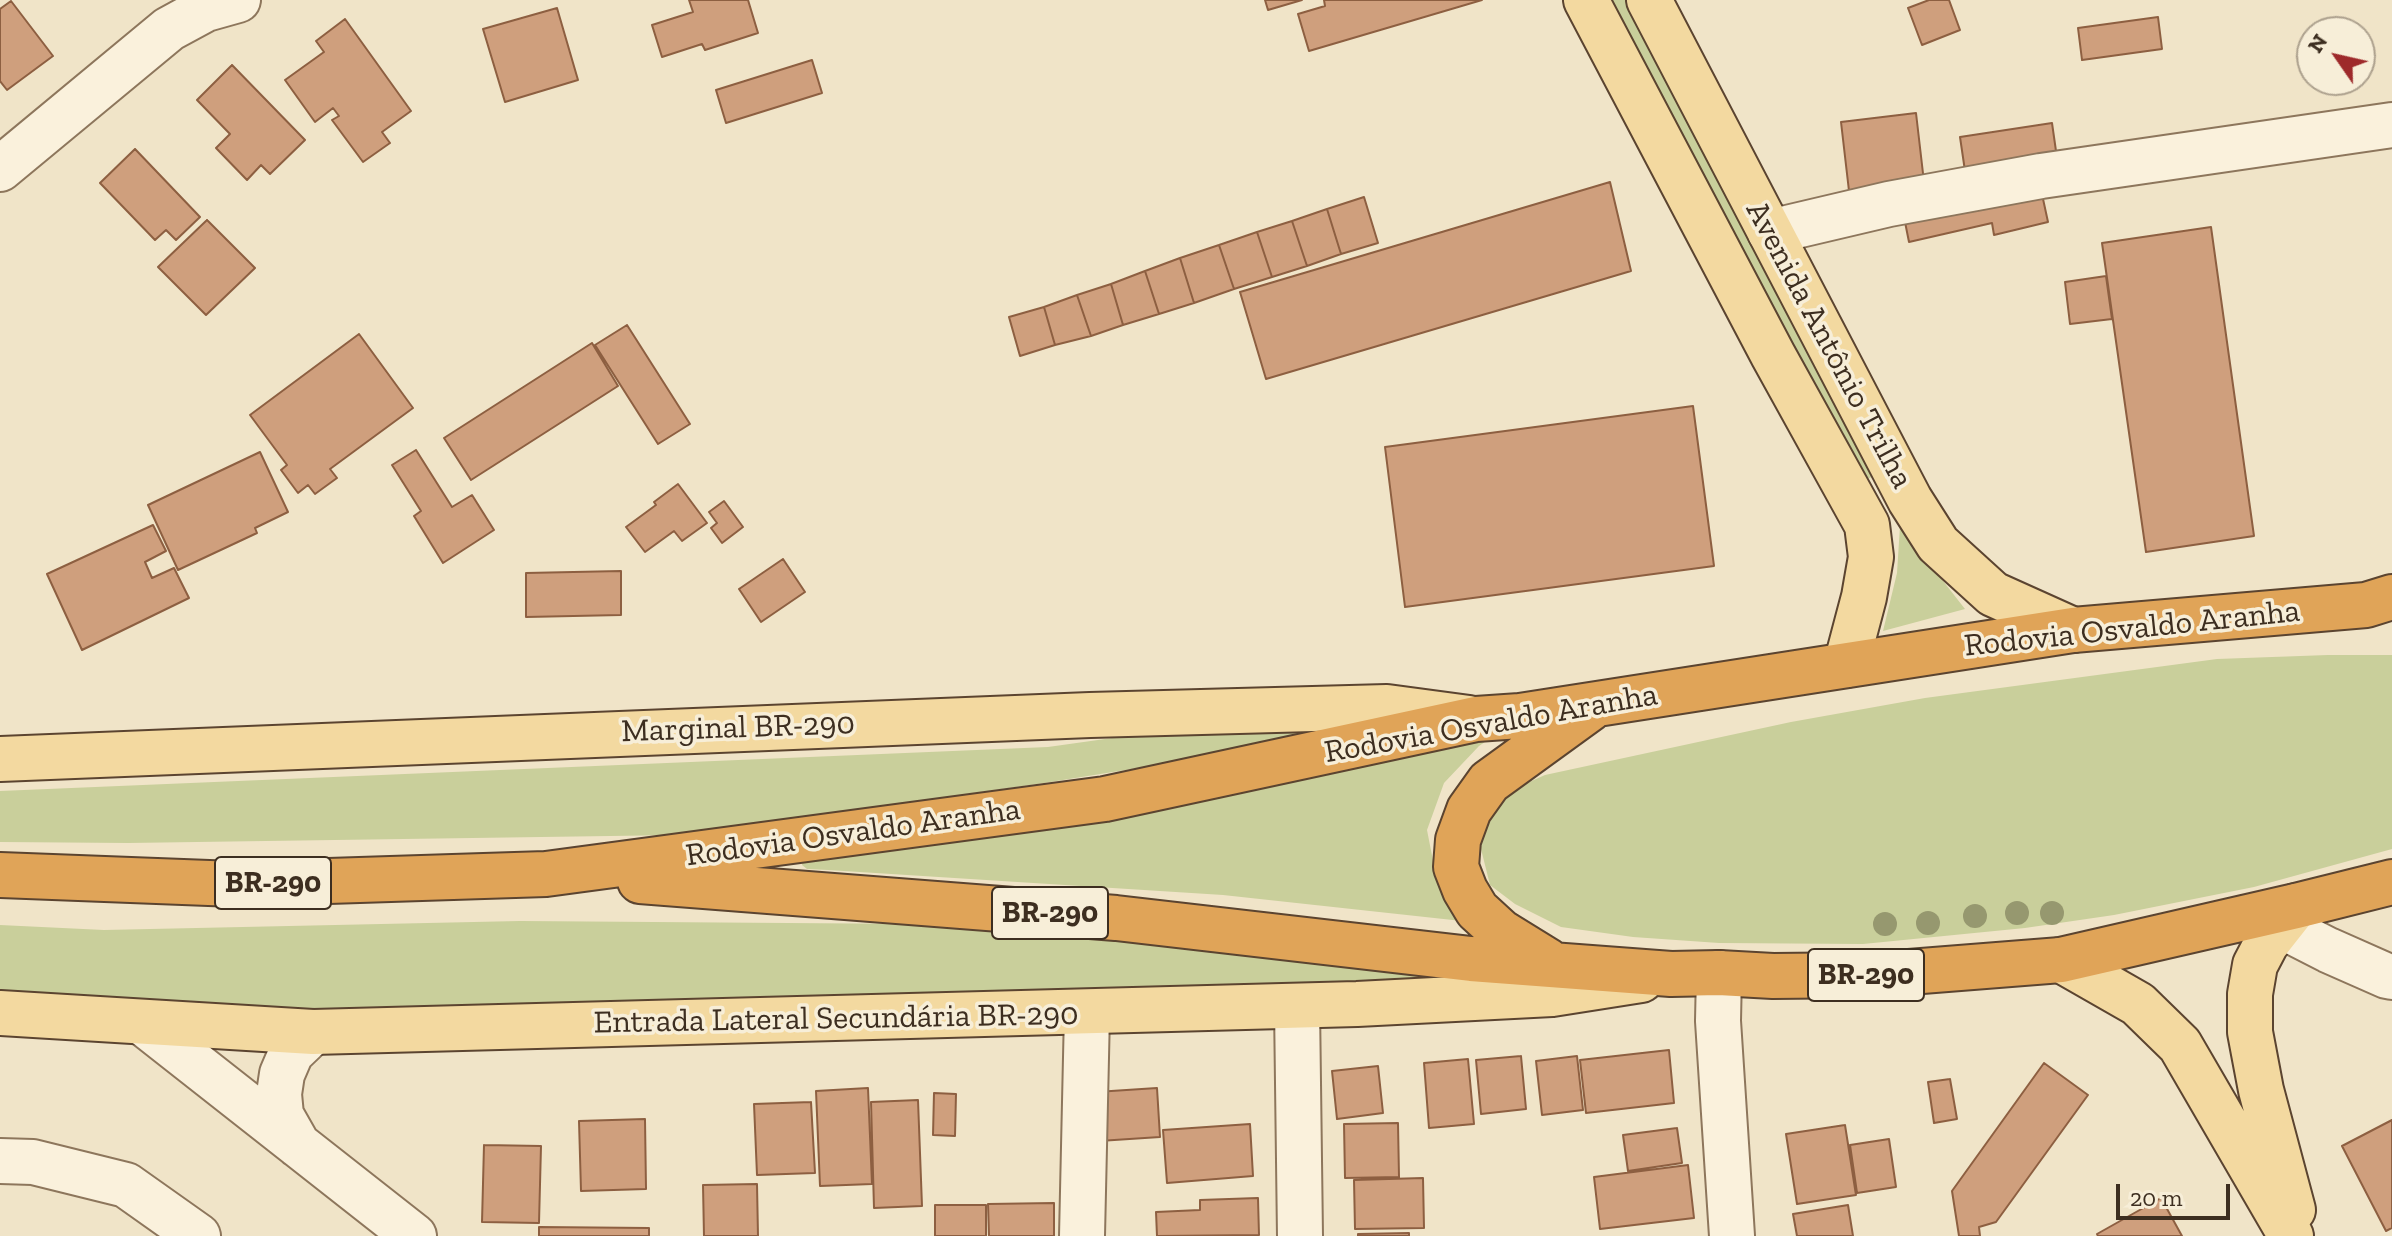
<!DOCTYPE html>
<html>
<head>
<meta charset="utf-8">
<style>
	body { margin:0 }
	#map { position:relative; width:2392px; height:1236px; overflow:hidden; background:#f0e4c8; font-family:"Zilla Slab",serif }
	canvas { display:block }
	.north { position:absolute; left:2296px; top:16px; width:80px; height:80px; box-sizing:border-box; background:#f7eed8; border:2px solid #ada18e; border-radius:50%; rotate:304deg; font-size:22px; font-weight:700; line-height:32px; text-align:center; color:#3d2e20 }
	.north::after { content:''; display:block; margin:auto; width:28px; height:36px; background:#9e2a2b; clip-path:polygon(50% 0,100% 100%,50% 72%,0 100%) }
	.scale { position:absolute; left:2116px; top:1184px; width:114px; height:36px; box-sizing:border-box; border:4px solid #3d2e20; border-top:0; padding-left:10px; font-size:24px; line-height:28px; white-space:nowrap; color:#3d2e20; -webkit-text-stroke:6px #f7eed8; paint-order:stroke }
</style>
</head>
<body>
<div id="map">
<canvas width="2392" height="1236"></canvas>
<div class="north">N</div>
<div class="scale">20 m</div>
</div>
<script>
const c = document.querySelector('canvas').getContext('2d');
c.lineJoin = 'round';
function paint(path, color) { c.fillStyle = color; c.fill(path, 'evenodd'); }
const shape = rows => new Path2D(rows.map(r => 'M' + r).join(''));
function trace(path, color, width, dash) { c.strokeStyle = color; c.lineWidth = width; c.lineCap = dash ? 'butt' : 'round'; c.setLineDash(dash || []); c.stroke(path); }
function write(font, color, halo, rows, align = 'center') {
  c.font = font + ' "Zilla Slab",serif'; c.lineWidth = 7; c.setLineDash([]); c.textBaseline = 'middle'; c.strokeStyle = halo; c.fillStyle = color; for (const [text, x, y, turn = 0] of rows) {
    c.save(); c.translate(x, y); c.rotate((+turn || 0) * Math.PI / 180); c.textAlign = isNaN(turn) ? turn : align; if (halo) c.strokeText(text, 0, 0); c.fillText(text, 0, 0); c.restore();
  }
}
paint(shape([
	[1607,0,1625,0,1677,98,1873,476,1861,483],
	[1900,526,1965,609,1883,631,1897,573],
	[2328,655,2392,655,2392,849,2254,887,2114,915,2025,928,1863,944,1719,943,1633,937,1561,927,1515,904,1490,885,1479,841,1507,792,1545,775,1791,722,1925,698,2217,659],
	[1361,722,1232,753,1044,783,679,835,128,843,0,842,0,791,1048,747,1212,724],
	[1504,729,1479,746,1444,783,1427,830,1437,881,1471,922,1223,895,828,870,807,869,802,865,803,856],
	[520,921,921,924,1143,942,1282,960,1450,974,1474,980,840,1001,171,1013,0,999,0,925,104,930]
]), '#c9cf9b');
const building = shape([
	[689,0,748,0,758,33,705,50,702,44,662,57,652,25,693,12,689,0],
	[1265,0,1302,0,1268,10,1265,0],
	[1324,0,1482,0,1309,51,1298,14,1325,6,1324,0],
	[1929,0,1949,0,1960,30,1922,45,1908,8,1929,0],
	[11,1,53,56,7,90,0,81,0,9,11,1],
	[557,8,578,80,505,102,483,29,557,8],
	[2158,17,2162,49,2082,60,2078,28,2158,17],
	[345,19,411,111,382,132,390,143,363,162,332,120,339,116,333,108,315,122,285,80,324,52,316,41,345,19],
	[812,60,822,93,726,123,716,90,812,60],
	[232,65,305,140,270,174,261,165,247,180,216,148,230,134,197,100,232,65],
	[1916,113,1924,182,1849,191,1841,122,1916,113],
	[2052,123,2057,158,1965,171,1960,137,2052,123],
	[135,149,200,217,176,240,166,230,155,240,100,183,135,149],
	[1610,182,1631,271,1266,379,1240,292,1610,182],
	[2040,185,2048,222,1994,235,1992,223,1909,242,1903,212,2040,185],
	[1364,197,1378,243,1341,254,1327,209,1364,197],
	[1327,209,1341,254,1307,266,1292,221,1327,209],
	[207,220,255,268,206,315,158,267,207,220],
	[1292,221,1307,266,1272,277,1257,232,1292,221],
	[2211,227,2254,536,2146,552,2102,243,2211,227],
	[1257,232,1272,277,1234,289,1219,245,1257,232],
	[1219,245,1234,289,1194,303,1180,258,1219,245],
	[1180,258,1194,303,1159,314,1145,271,1180,258],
	[1145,271,1159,314,1123,325,1111,284,1145,271],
	[2106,276,2112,319,2070,324,2065,282,2106,276],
	[1111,284,1123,325,1091,336,1077,295,1111,284],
	[1077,295,1091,336,1055,345,1044,307,1077,295],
	[1044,307,1055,345,1020,356,1009,317,1044,307],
	[627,325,690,424,658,444,595,345,627,325],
	[359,334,413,408,330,469,337,478,315,494,308,485,298,493,281,470,287,465,250,415,359,334],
	[592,343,618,386,471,480,444,438,592,343],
	[1693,406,1714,566,1405,607,1385,447,1693,406],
	[416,450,452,507,472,495,494,530,443,563,414,516,421,511,392,465,416,450],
	[260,452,288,512,255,528,257,533,178,570,148,505,260,452],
	[678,484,707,523,682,541,674,531,645,552,626,527,656,505,654,502,678,484],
	[724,501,743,527,722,543,711,528,717,523,709,512,724,501],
	[153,525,166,551,145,562,152,578,174,568,189,598,82,650,47,574,153,525],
	[783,559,805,592,761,622,739,589,783,559],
	[621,571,621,615,526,617,526,573,621,571],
	[1669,1050,1674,1103,1586,1113,1580,1060,1669,1050],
	[1521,1056,1526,1109,1481,1114,1476,1060,1521,1056],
	[1577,1056,1583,1110,1542,1115,1536,1061,1577,1056],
	[1468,1059,1474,1124,1429,1128,1424,1063,1468,1059],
	[2044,1063,2088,1095,1996,1222,1979,1227,1980,1236,1959,1236,1952,1191,2044,1063],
	[1378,1066,1383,1113,1337,1119,1332,1071,1378,1066],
	[1950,1079,1957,1119,1934,1123,1928,1082,1950,1079],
	[868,1088,872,1184,820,1186,816,1091,868,1088],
	[1157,1088,1160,1137,1099,1141,1096,1092,1157,1088],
	[934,1093,956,1094,955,1136,933,1135,934,1093],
	[918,1100,922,1206,874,1208,871,1102,918,1100],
	[811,1102,815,1173,757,1175,754,1104,811,1102],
	[645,1119,646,1189,581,1191,579,1121,645,1119],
	[2392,1120,2392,1228,2386,1231,2342,1146,2392,1120],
	[1398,1123,1399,1177,1345,1178,1344,1124,1398,1123],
	[1250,1124,1253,1176,1167,1183,1163,1130,1250,1124],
	[1845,1125,1856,1195,1797,1204,1786,1134,1845,1125],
	[1677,1128,1682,1163,1628,1171,1623,1135,1677,1128],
	[1889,1139,1896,1187,1857,1193,1850,1145,1889,1139],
	[484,1145,541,1146,539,1223,482,1222,484,1145],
	[1688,1165,1694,1218,1600,1229,1594,1177,1688,1165],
	[1423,1178,1424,1228,1355,1229,1354,1180,1423,1178],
	[757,1184,758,1236,704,1236,703,1185,757,1184],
	[1258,1198,1259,1235,1157,1236,1156,1212,1200,1210,1200,1200,1258,1198],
	[2161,1198,2182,1236,2098,1236,2097,1234,2161,1198],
	[1054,1203,1054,1236,989,1236,988,1204,1054,1203],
	[935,1205,986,1205,986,1236,935,1236,935,1205],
	[1848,1205,1853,1236,1797,1236,1793,1214,1848,1205],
	[539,1227,649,1228,649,1236,539,1236,539,1227],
	[1409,1233,1409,1236,1358,1236,1358,1234,1409,1233]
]);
paint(building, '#cf9f7d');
trace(building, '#8d5f41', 2);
const minor = shape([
	[0,169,169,29,206,9,238,0],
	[1770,232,1889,204,2041,176,2392,125],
	[2281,926,2328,950,2387,976,2392,977],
	[1719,973,1718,1021,1732,1236],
	[1297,1006,1300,1236],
	[143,1023,414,1236],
	[298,1145,281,1115,279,1094,282,1074,291,1053,313,1032],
	[0,1161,33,1162,126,1185,198,1236],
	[1082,1236,1087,1013]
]);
const major = shape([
	[1586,0,1773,355,1867,525,1871,557,1864,597,1846,665],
	[1649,0,1910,500,1938,544,1993,594,2073,630],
	[0,759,1090,715,1387,707,1469,718],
	[2061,960,2138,1004,2180,1045,2291,1236],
	[0,1013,313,1032,1357,1004,1552,994,1641,980],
	[2293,1210,2261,1090,2250,1032,2250,994,2255,965,2266,944,2296,906]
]);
const highway = shape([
	[0,875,235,884,546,874,1105,799,1476,719,1520,716,2073,630,2366,605,2392,597],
	[640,881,1116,918,1471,959,1671,974,1719,973,1773,976,1871,975,2061,960,2296,906,2392,882],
	[1548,961,1501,932,1477,910,1465,890,1456,867,1458,840,1469,810,1489,782,1591,708]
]);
trace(minor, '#8d765c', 48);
trace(major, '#5b4430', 48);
trace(highway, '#5b4430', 48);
trace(minor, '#faf1dc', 44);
trace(major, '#f3d9a0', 44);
trace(highway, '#e0a458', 44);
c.fillStyle = '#96986f';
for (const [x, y] of [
	[2017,913],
	[2052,913],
	[1975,916],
	[1928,923],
	[1885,924]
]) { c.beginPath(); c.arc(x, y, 12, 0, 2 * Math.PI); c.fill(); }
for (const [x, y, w] of [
	[273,883,116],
	[1050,913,116],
	[1866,975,116]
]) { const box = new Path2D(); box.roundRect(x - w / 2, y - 26, w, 52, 6); c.fillStyle = '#f7eed8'; c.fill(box); trace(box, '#3d2e20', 2); }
write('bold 30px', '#3d2e20', null, [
	["BR-290",273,883],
	["BR-290",1050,913],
	["BR-290",1866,975]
]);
write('32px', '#3d2e20', '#f7eed8', [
	["Avenida Antônio Trilha",1829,345,62],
	["Rodovia Osvaldo Aranha",2132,629,-6],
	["Rodovia Osvaldo Aranha",1491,724,-10],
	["Marginal BR-290",738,728,-2],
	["Rodovia Osvaldo Aranha",853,833,-8],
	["Entrada Lateral Secundária BR-290",836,1019,-1]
]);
</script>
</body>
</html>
